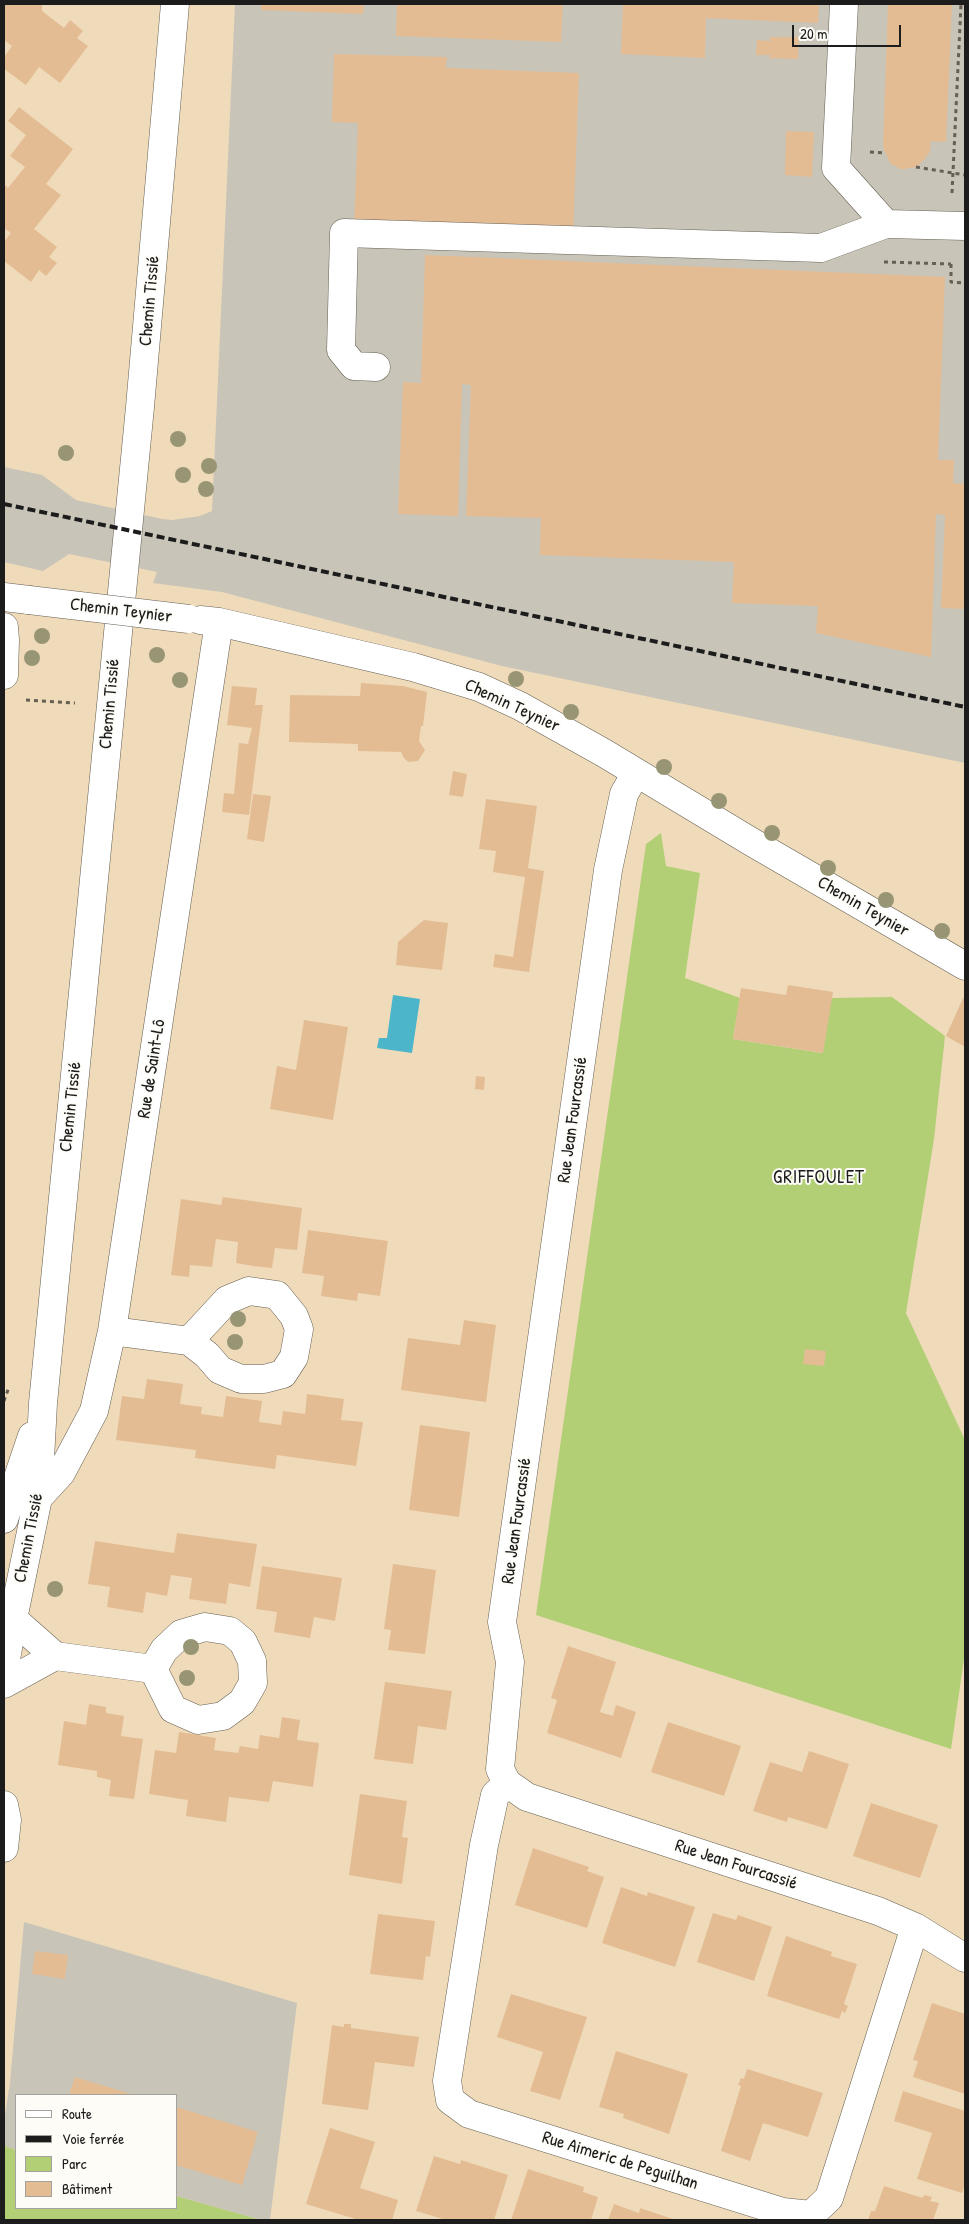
<!DOCTYPE html>
<html>
<head>
<meta charset="utf-8">
<style>
	body { margin:0 }
	#map { position:relative; width:969px; height:2224px; overflow:hidden; background:#efdbba; font-family:"Patrick Hand",sans-serif }
	canvas { display:block }
	.frame { position:absolute; inset:0; border:5px solid #1c1c1c; pointer-events:none }
	.legend { position:absolute; left:15px; top:2094px; width:162px; height:115px; box-sizing:border-box; background:#fdfcf7; border:1px solid #a3a29f; margin:0; padding:6px 9px; list-style:none; font-size:15px; color:#1c1c1c }
	.legend li { display:flex; align-items:center; gap:10px; height:25px }
	.legend b { width:25px; border:1px solid #a3a29f }
	.scale { position:absolute; left:792px; top:25px; width:109px; height:22px; box-sizing:border-box; border:2px solid #1c1c1c; border-top:0; padding-left:6px; font-size:15px; line-height:18px; white-space:nowrap; color:#1c1c1c; -webkit-text-stroke:4px #fdfcf7; paint-order:stroke }
</style>
</head>
<body>
<div id="map">
<canvas width="969" height="2224"></canvas>
<div class="frame"></div>
<ul class="legend">
<li><b style="height:6px;background:#fff"></b>Route</li>
<li><b style="height:6px;background:#1c1c1c"></b>Voie ferrée</li>
<li><b style="height:14px;background:#b2cf76"></b>Parc</li>
<li><b style="height:14px;background:#e4bc93"></b>Bâtiment</li>
</ul>
<div class="scale">20 m</div>
</div>
<script>
const c = document.querySelector('canvas').getContext('2d');
c.lineJoin = 'round';
function paint(path, color) { c.fillStyle = color; c.fill(path, 'evenodd'); }
const shape = rows => new Path2D(rows.map(r => 'M' + r).join(''));
function trace(path, color, width, dash) { c.strokeStyle = color; c.lineWidth = width; c.lineCap = dash ? 'butt' : 'round'; c.setLineDash(dash || []); c.stroke(path); }
function write(font, color, halo, rows, align = 'center') {
  c.font = font + ' "Patrick Hand",sans-serif'; c.lineWidth = 4; c.setLineDash([]); c.textBaseline = 'middle'; c.strokeStyle = halo; c.fillStyle = color; for (const [text, x, y, turn = 0] of rows) {
    c.save(); c.translate(x, y); c.rotate((+turn || 0) * Math.PI / 180); c.textAlign = isNaN(turn) ? turn : align; if (halo) c.strokeText(text, 0, 0); c.fillText(text, 0, 0); c.restore();
  }
}
paint(shape([
	[235,4,965,4,965,763,502,666,222,592,153,583,157,572,69,554,43,571,4,562,4,467,42,475,76,500,162,519,172,520,200,516,212,511],
	[24,1922,297,2003,270,2220,261,2220,176,2196,176,2095,16,2095,16,2150,4,2146,4,2122,10,2083]
]), '#c8c4b8');
paint(shape([
	[661,833,666,866,700,873,685,978,740,998,733,1039,822,1053,831,998,892,997,945,1036,934,1139,906,1313,965,1440,965,1652,951,1749,536,1615,646,844],
	[4,2146,16,2150,16,2208,176,2208,176,2196,261,2220,4,2220]
]), '#b2cf76');
paint(shape([
	[393,995,420,999,412,1053,377,1048,379,1038,387,1038]
]), '#4cb5ca');
paint(shape([
	[4,4,42,4,42,11,64,28,70,20,83,31,77,38,88,46,60,83,39,67,26,85,4,69,4,57,12,46,4,40],
	[261,4,364,4,363,14,261,10],
	[397,4,563,4,561,42,396,36],
	[623,4,819,4,818,23,706,18,705,58,621,54],
	[888,4,952,4,946,142,931,141,930,151,924,160,916,167,905,169,900,169,890,163,883,147],
	[770,37,799,37,798,59,769,58,770,55,756,55,757,40,770,41],
	[334,54,447,57,446,68,579,73,573,235,354,227,358,123,332,122],
	[19,107,73,149,46,184,61,195,34,229,57,247,49,257,57,263,46,276,39,270,31,282,4,261,4,242,11,233,4,228,4,184,8,188,25,167,10,156,26,135,8,121],
	[786,131,814,132,812,177,785,175],
	[425,255,945,277,938,460,954,460,953,483,965,484,965,609,941,608,945,515,936,514,931,657,816,633,818,606,732,603,734,562,540,555,541,518,466,516,471,385,462,384,458,516,398,514,403,382,421,383],
	[361,683,403,686,427,692,423,726,421,726,419,741,425,750,418,761,408,762,404,758,401,752,358,751,358,744,289,742,290,695,360,696],
	[232,686,257,688,255,705,263,705,249,815,222,812,224,793,234,794,239,743,248,744,252,728,227,725],
	[453,771,467,774,463,797,449,795],
	[253,794,271,796,264,842,247,839],
	[486,799,537,806,528,868,544,871,529,972,493,967,495,954,513,957,525,877,493,872,496,851,479,849],
	[424,920,448,923,442,970,396,965,398,942],
	[788,985,833,992,823,1053,733,1039,741,988,786,995],
	[963,998,965,999,965,1047,946,1036],
	[304,1020,348,1027,333,1120,270,1109,277,1066,296,1070],
	[476,1076,485,1077,484,1090,475,1089],
	[223,1197,302,1208,297,1250,275,1248,272,1268,253,1266,236,1263,238,1242,216,1239,212,1267,190,1265,189,1277,171,1275,181,1199,221,1205],
	[308,1230,388,1241,380,1296,358,1293,357,1301,321,1296,324,1276,302,1273],
	[464,1320,496,1325,486,1402,401,1390,408,1338,460,1345],
	[805,1349,826,1351,824,1366,803,1364],
	[147,1379,183,1384,180,1404,202,1407,201,1414,223,1417,226,1396,262,1401,259,1422,281,1425,283,1411,305,1414,307,1394,344,1399,341,1420,363,1422,356,1466,277,1455,275,1469,195,1458,196,1450,116,1440,122,1396,144,1399],
	[420,1425,470,1432,459,1517,409,1510],
	[177,1533,257,1544,250,1587,229,1583,226,1604,189,1599,192,1578,171,1575,167,1596,146,1592,143,1613,107,1607,110,1587,88,1584,95,1541,174,1553],
	[393,1564,436,1570,425,1654,388,1650,391,1630,384,1629],
	[262,1566,342,1578,335,1621,314,1617,310,1638,274,1632,277,1612,256,1609],
	[568,1646,616,1662,600,1712,613,1716,616,1705,636,1712,621,1758,547,1733,557,1700,551,1698],
	[385,1682,452,1691,446,1730,418,1726,413,1764,374,1759],
	[89,1704,106,1707,106,1713,124,1716,121,1736,143,1739,134,1799,109,1796,111,1780,97,1777,97,1771,58,1765,64,1721,86,1725],
	[282,1717,300,1720,297,1740,319,1743,313,1787,273,1781,269,1802,229,1797,226,1822,186,1816,188,1800,149,1794,155,1750,176,1753,179,1732,216,1738,214,1750,238,1753,240,1746,258,1749,260,1735,279,1738],
	[668,1722,741,1746,724,1796,651,1772],
	[809,1751,849,1764,827,1829,788,1817,787,1822,753,1811,770,1762,802,1772],
	[360,1794,407,1801,402,1837,408,1838,402,1884,349,1875],
	[871,1803,938,1825,920,1878,853,1856],
	[533,1848,589,1867,587,1871,604,1877,587,1928,515,1905],
	[621,1887,647,1896,648,1892,695,1907,675,1967,602,1943],
	[713,1913,736,1920,738,1915,772,1927,754,1981,697,1962],
	[378,1914,435,1921,430,1957,426,1956,423,1980,370,1974],
	[786,1936,832,1952,831,1956,857,1964,844,2004,848,2006,845,2013,842,2011,839,2019,767,1996],
	[35,1951,68,1955,65,1979,32,1974],
	[511,1994,587,2017,560,2100,530,2091,543,2052,497,2037],
	[932,2003,965,2014,965,2094,913,2077,918,2061,913,2060],
	[344,2024,351,2024,351,2028,419,2037,414,2067,375,2062,368,2110,322,2104,332,2025,344,2027],
	[616,2051,688,2074,669,2134,623,2118,624,2114,599,2107],
	[747,2069,823,2093,808,2137,763,2123,750,2161,721,2151,741,2086,738,2085,741,2078,744,2079],
	[75,2077,134,2095,69,2095],
	[903,2091,965,2111,965,2184,962,2193,917,2179,932,2133,894,2121],
	[176,2107,258,2132,242,2185,176,2165],
	[330,2128,375,2142,360,2188,398,2200,392,2220,359,2220,306,2204],
	[434,2156,460,2164,461,2160,508,2175,494,2220,446,2220,416,2211],
	[528,2169,584,2187,583,2192,598,2197,591,2220,511,2220],
	[884,2186,923,2198,924,2195,932,2197,930,2201,939,2203,933,2220,868,2220,871,2211,875,2211],
	[614,2204,639,2213,640,2208,676,2220,608,2220]
]), '#e4bc93');
const minor = shape([
	[844,4,836,168,886,224,965,226],
	[376,367,354,366,341,350,344,233,821,248,886,224],
	[4,597,29,600],
	[200,620,219,622,413,667,479,687,520,706,604,753,750,841,965,966],
	[4,627,5,640,4,675],
	[636,773,624,794,608,870,502,1622,510,1662,500,1769,507,1783,527,1797,878,1911,915,1927,965,1958],
	[112,1331,189,1341,207,1355,220,1370,241,1379,264,1379,283,1374,294,1357,299,1329,294,1316,277,1295,249,1291,227,1300,189,1341],
	[38,1498,61,1473,94,1411,112,1331,219,622],
	[4,1519,32,1436],
	[13,1619,55,1656,153,1669,173,1709,198,1720,223,1716,242,1702,253,1683,252,1661,243,1642,230,1631,205,1627,181,1634,164,1650,153,1669],
	[4,1671,13,1619,38,1498,43,1403,140,407,175,4],
	[4,1684,55,1656],
	[507,1783,495,1795,484,1845,447,2081,450,2100,469,2114,783,2212,811,2215,829,2198,915,1927],
	[4,1805,7,1820,4,1848]
]);
trace(minor, '#665f53', 29);
trace(shape([
	[870,152,884,153],
	[916,167,965,175],
	[952,193,961,4],
	[884,262,951,264],
	[951,264,951,282,965,283],
	[26,700,75,703],
	[4,1401,9,1387]
]), '#665f53', 3, [4, 4]);
trace(minor, '#fff', 28);
trace(shape([
	[4,504,965,707]
]), '#1c1c1c', 4, [8, 4]);
const minorBridge = shape([
	[29,600,189,619]
]);
trace(minorBridge, '#665f53', 29, []);
trace(minorBridge, '#fff', 28);
c.fillStyle = '#989575';
for (const [x, y] of [
	[178,439],
	[66,453],
	[209,466],
	[183,475],
	[206,489],
	[42,636],
	[157,655],
	[32,658],
	[516,679],
	[180,680],
	[571,712],
	[664,767],
	[719,801],
	[772,833],
	[828,868],
	[886,900],
	[942,931],
	[238,1319],
	[235,1342],
	[55,1589],
	[191,1647],
	[187,1678]
]) { c.beginPath(); c.arc(x, y, 8, 0, 2 * Math.PI); c.fill(); }
write('18px', '#1c1c1c', '#fdfcf7', [
	["Chemin Tissié",150,301,-85],
	["Chemin Teynier",121,611,7],
	["Chemin Tissié",110,704,-85],
	["Chemin Teynier",512,706,25],
	["Chemin Teynier",863,907,30],
	["Rue de Saint-Lô",152,1069,-81],
	["Chemin Tissié",71,1107,-84],
	["Rue Jean Fourcassié",573,1120,-82],
	["Rue Jean Fourcassié",517,1521,-82],
	["Chemin Tissié",29,1538,-79],
	["Rue Jean Fourcassié",736,1865,18],
	["Rue Aimeric de Peguilhan",620,2161,17]
]);
c.letterSpacing = '1px';
write('19px', '#1c1c1c', '#fdfcf7', [
	["GRIFFOULET",819,1178]
]);
c.letterSpacing = '0px';
</script>
</body>
</html>
